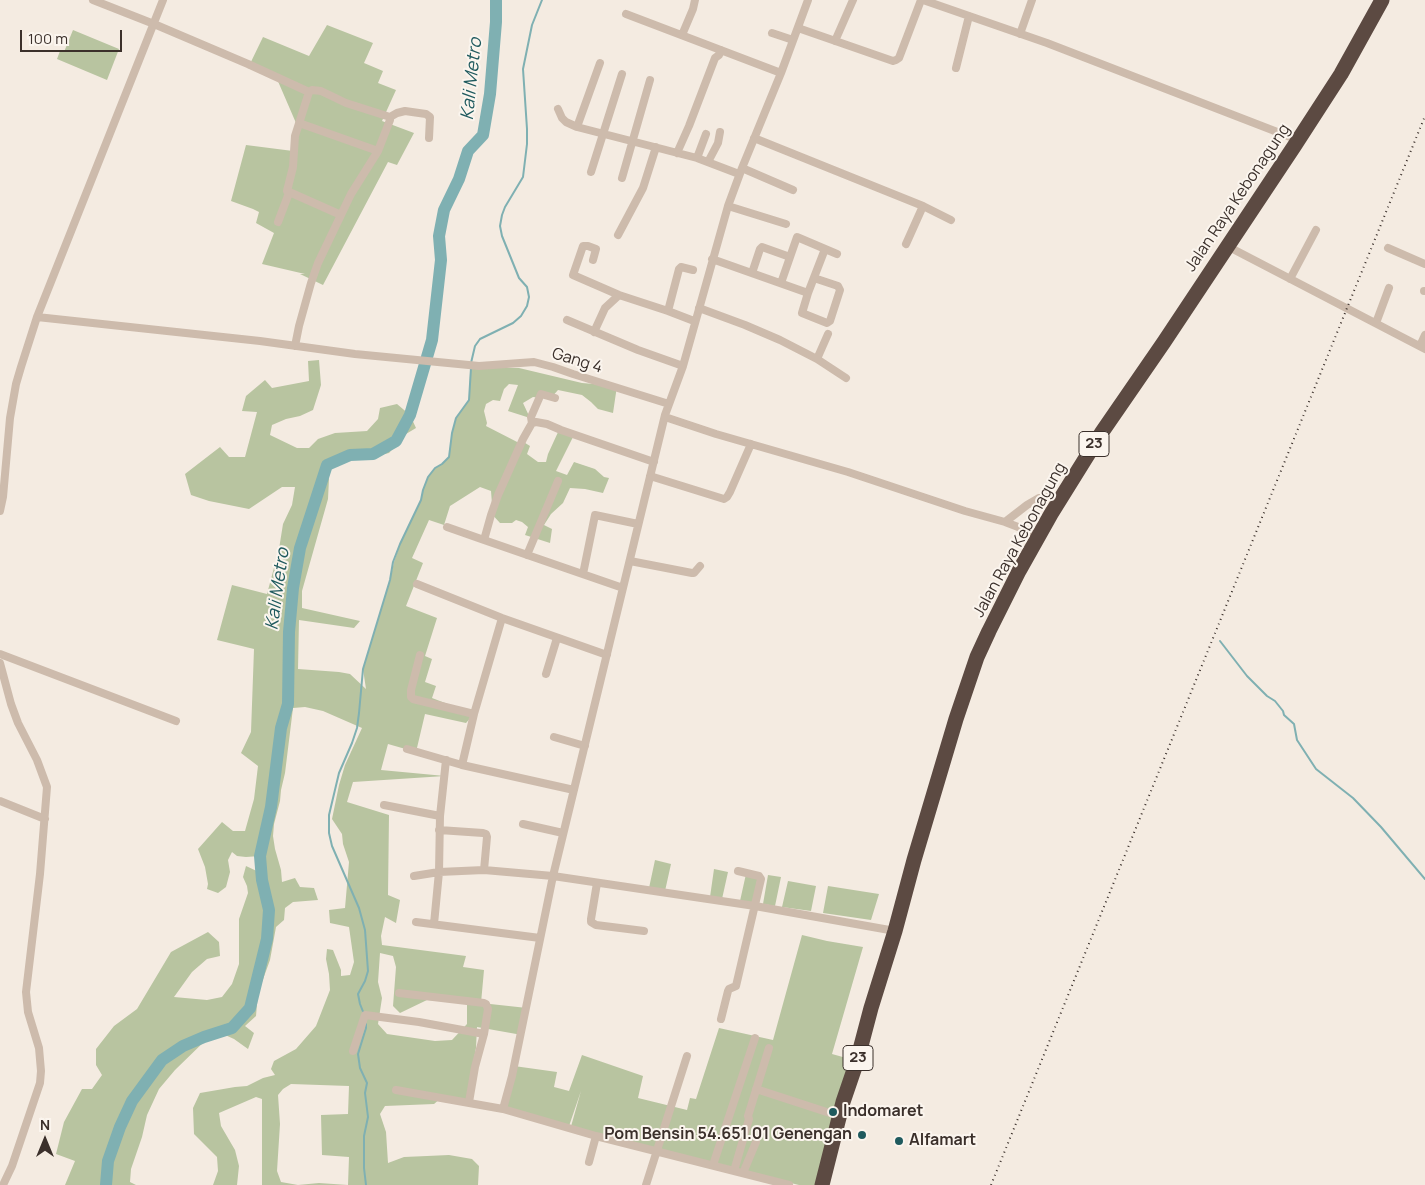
<!DOCTYPE html>
<html>
<head>
<meta charset="utf-8">
<style>
	body { margin:0 }
	#map { position:relative; width:1425px; height:1185px; overflow:hidden; background:#f4ebe1; font-family:Manrope,sans-serif }
	canvas { display:block }
	.north { position:absolute; left:20px; top:1115px; width:50px; height:50px; -webkit-text-stroke:4px #fbf5ee; paint-order:stroke; rotate:0deg; font-size:14px; font-weight:700; line-height:20px; text-align:center; color:#3b302b }
	.north::after { content:''; display:block; margin:auto; width:18px; height:22px; background:#3b302b; clip-path:polygon(50% 0,100% 100%,50% 72%,0 100%) }
	.scale { position:absolute; left:20px; top:30px; width:102px; height:22px; box-sizing:border-box; border:2px solid #3b302b; border-top:0; padding-left:6px; font-size:15px; line-height:18px; white-space:nowrap; color:#3b302b; -webkit-text-stroke:4px #fbf5ee; paint-order:stroke }
</style>
</head>
<body>
<div id="map">
<canvas width="1425" height="1185"></canvas>
<div class="north">N</div>
<div class="scale">100 m</div>
</div>
<script>
const c = document.querySelector('canvas').getContext('2d');
c.lineJoin = 'round';
function paint(path, color) { c.fillStyle = color; c.fill(path, 'evenodd'); }
const shape = rows => new Path2D(rows.map(r => 'M' + r).join(''));
function trace(path, color, width, dash) { c.strokeStyle = color; c.lineWidth = width; c.lineCap = dash ? 'butt' : 'round'; c.setLineDash(dash || []); c.stroke(path); }
function write(font, color, halo, rows, align = 'center') {
  c.font = font + ' Manrope,sans-serif'; c.lineWidth = 4; c.setLineDash([]); c.textBaseline = 'middle'; c.strokeStyle = halo; c.fillStyle = color; for (const [text, x, y, turn = 0] of rows) {
    c.save(); c.translate(x, y); c.rotate((+turn || 0) * Math.PI / 180); c.textAlign = isNaN(turn) ? turn : align; if (halo) c.strokeText(text, 0, 0); c.fillText(text, 0, 0); c.restore();
  }
}
paint(shape([
	[327,25,373,43,364,63,383,71,378,83,396,90,382,121,414,133,397,165,388,162,323,285,300,274,305,274,262,264,274,233,256,223,259,212,253,209,231,201,246,145,293,151,296,123,277,79,248,68,263,37,309,56],
	[73,30,119,49,107,80,57,59,60,51,64,52],
	[319,360,321,385,313,410,300,416,286,419,272,425,270,435,297,448,309,448,318,439,335,433,367,431,378,419,380,408,397,404,410,415,416,428,406,434,389,453,372,457,350,455,327,465,329,479,328,499,302,591,302,608,360,621,354,628,299,620,298,669,339,672,350,674,366,689,363,669,390,580,394,562,400,544,421,500,423,490,428,477,435,468,442,464,449,457,452,433,456,418,469,400,470,373,471,365,502,368,519,368,582,383,617,386,613,413,598,409,591,402,582,395,558,390,551,398,541,398,533,397,523,403,530,418,508,411,518,385,509,384,504,389,500,401,493,400,486,404,484,411,487,423,486,426,523,445,522,441,530,446,527,454,538,462,546,462,548,454,559,430,574,435,556,471,567,475,574,462,595,469,604,477,609,478,603,493,585,489,570,488,563,503,551,514,544,525,552,529,550,543,525,535,528,527,522,522,516,520,512,523,500,523,489,511,492,504,491,491,480,487,450,506,444,525,429,520,412,558,423,563,406,606,437,618,425,656,432,659,425,682,436,686,432,698,474,714,466,723,425,714,416,752,388,744,381,770,445,776,353,782,347,802,389,815,388,895,400,900,396,923,385,917,381,936,382,945,466,956,463,967,484,970,481,1003,527,1008,522,1035,477,1027,476,1048,466,1104,441,1098,434,1104,385,1106,380,1114,386,1132,388,1163,404,1157,427,1156,449,1155,472,1159,479,1166,478,1185,298,1185,319,1183,348,1185,349,1157,322,1155,321,1115,348,1114,349,1086,291,1084,283,1089,278,1095,280,1124,277,1171,281,1182,298,1185,262,1185,262,1099,256,1097,219,1113,221,1126,235,1150,239,1166,237,1185,213,1185,218,1171,217,1157,194,1134,193,1108,200,1093,235,1087,247,1086,263,1078,275,1075,271,1069,274,1061,296,1049,316,1026,330,990,329,974,326,959,327,949,333,950,341,970,341,976,350,975,354,962,349,927,330,923,329,910,345,908,349,862,343,844,342,834,332,819,339,785,345,765,362,728,323,711,305,707,293,708,285,773,281,790,280,801,274,824,273,836,275,849,281,870,282,882,295,878,300,887,314,888,318,900,293,902,285,908,284,920,276,927,270,960,258,993,256,1016,245,1026,254,1033,248,1049,234,1039,223,1034,210,1036,175,1070,159,1089,147,1115,142,1137,131,1169,130,1182,136,1185,65,1185,75,1161,56,1154,64,1122,82,1089,92,1089,102,1075,96,1065,96,1049,114,1026,137,1009,171,952,208,932,219,942,220,956,207,959,192,972,174,997,207,1000,222,997,232,984,239,964,239,919,248,893,247,886,243,877,246,866,261,873,260,856,246,857,237,856,232,852,228,860,230,872,226,887,218,893,207,889,208,884,205,867,198,849,222,822,233,831,245,831,254,799,258,766,241,753,251,732,254,649,217,640,232,585,267,594,279,549,283,524,292,505,295,487,282,487,249,509,209,501,191,495,185,474,220,447,229,457,245,457,257,412,242,411,246,396,265,380,272,388,309,381,308,361],
	[380,953,393,956,396,967,393,1006,400,1013,427,1000,467,1002,467,1024,452,1040,435,1041,387,1034,378,1024,382,998,378,982],
	[655,860,671,864,665,891,649,888],
	[714,869,728,872,722,899,710,897],
	[746,874,758,876,753,903,740,901],
	[768,875,781,877,775,906,763,904],
	[788,881,816,886,811,911,782,907],
	[828,886,879,894,871,920,823,913],
	[802,935,827,941,863,947,832,1054,857,1061,822,1185,799,1185,570,1130,581,1091,568,1129,504,1112,514,1066,557,1072,554,1087,569,1091,582,1055,643,1076,638,1098,687,1110,690,1098,696,1099,719,1028,773,1040]
]), '#b8c4a0');
trace(shape([
	[471,363,475,346,480,339,513,323,521,316,527,306,529,297,527,287,519,278,502,236,500,226,502,215,505,207,523,177,527,144,527,129,523,69,532,25,542,0],
	[1220,641,1247,676,1267,696,1275,701,1283,711,1284,715,1294,724,1297,740,1316,769,1353,798,1381,827,1425,879],
	[364,1014,360,1004,358,994,365,981,368,971,365,930,359,908,332,846,329,833,329,815,339,773,352,743,357,728,359,713,363,669,390,580,393,562,400,544,421,500,423,490,428,477,435,468,442,464,449,457,452,433,456,418,469,400,471,368],
	[366,1024,366,1028,358,1054,360,1068,367,1083,365,1093,368,1117,364,1136,364,1168,366,1185]
]), '#7fb0b2', 2);
trace(shape([
	[106,1185,108,1161,120,1127,132,1101,162,1060,183,1046,204,1037,232,1028,250,1008,267,939,269,910,262,880,260,856,271,807,281,728,288,704,289,632,293,588,300,548,327,465,350,455,373,454,396,441,410,415,432,340,441,260,439,236,444,210,459,179,468,151,483,135,490,94,496,22,496,0]
]), '#7fb0b2', 12);
trace(shape([
	[93,0,154,24,248,64,309,92,312,90,321,91,346,103,390,117,390,120,378,151,351,194,318,263,311,283,299,326,295,346],
	[923,0,1047,43,1298,140],
	[626,14,781,73],
	[798,28,893,61,896,60,899,58,921,0],
	[772,33,793,40],
	[1020,34,1032,0],
	[682,35,693,9,695,0],
	[835,41,853,0],
	[956,68,969,16],
	[309,92,295,136,293,167,287,191,341,215],
	[558,109,562,118,566,122,577,127,697,158,739,174],
	[390,117,397,113,405,111,426,114,430,117,429,138],
	[299,123,378,151],
	[577,127,600,63],
	[754,138,923,206,951,220],
	[677,153,689,126,715,58,719,55,721,50],
	[697,158,706,134],
	[708,162,718,143,720,132],
	[742,168,793,190],
	[591,172,622,74],
	[622,178,650,80],
	[728,206,786,224],
	[278,222,289,193],
	[618,235,643,188,656,147],
	[906,244,923,206],
	[1227,246,1425,349],
	[1388,248,1425,264],
	[712,259,808,293,802,313,827,323,830,321,840,290,838,286,814,278],
	[593,260,596,249,588,246,583,246,573,275,619,295,668,311,694,321],
	[752,273,760,249,762,247,790,257],
	[1290,279,1316,230],
	[781,283,797,237,837,254],
	[1424,291,1425,291],
	[808,293,825,249],
	[699,308,745,325,780,340,817,359,846,378],
	[668,311,679,269,681,267,693,270],
	[37,317,260,341,355,354,479,366,534,362,553,367,573,374,669,404],
	[567,320,638,350,683,366],
	[1376,323,1389,288],
	[594,332,605,308,619,295],
	[1420,346,1425,335],
	[817,359,828,334],
	[665,417,716,434,848,472,965,511,1005,522,1027,505,1039,498,1052,497,1061,498],
	[532,423,531,417,541,394,555,398],
	[650,476,724,499,727,497,730,492,751,444],
	[0,511,3,497,10,418,16,384,21,367,37,317,163,0],
	[1005,522,1039,535],
	[447,527,484,540],
	[527,555,558,481],
	[630,561,692,573,694,573,700,566],
	[583,574,595,515,638,524],
	[417,584,502,618,607,655],
	[623,588,484,540,491,515,498,495,523,439,532,423,536,422,547,424,561,430,654,462],
	[0,654,176,721],
	[420,655,411,690,411,697,413,699,474,714],
	[0,663,11,704,18,723,37,760,47,787,40,874,26,992,28,1012,39,1048,41,1071,40,1083,12,1166,3,1185],
	[546,674,557,638],
	[554,737,585,746],
	[407,749,462,765,574,790],
	[462,765,474,714,502,618],
	[0,801,45,819],
	[384,805,440,816],
	[523,824,563,833],
	[439,830,483,833,486,834,487,837,484,870],
	[414,876,439,872,484,870,553,876,755,906,895,931],
	[597,883,591,919,591,922,596,925,644,931],
	[416,922,540,938],
	[434,924,439,872,440,816,446,760],
	[399,993,484,1003,486,1004,488,1009,484,1034],
	[721,1019,728,991,729,989,736,986,761,879,759,876,738,871],
	[353,1051,365,1015,419,1022,484,1034,475,1067,469,1102],
	[756,1089,839,1116],
	[396,1090,503,1109,596,1136,789,1185],
	[503,1109,512,1076,553,876,665,415,683,366,728,206,742,168,781,73,808,0],
	[589,1162,596,1136],
	[713,1165,755,1038],
	[734,1171,749,1119,748,1116,769,1048],
	[743,1173,756,1142],
	[646,1185,687,1056]
]), '#cdbbac', 8);
trace(shape([
	[822,1185,843,1102,857,1061,871,1008,895,931,914,860,956,719,977,657,989,631,1019,571,1051,514,1102,432,1164,342,1295,145,1341,74,1382,0]
]), '#5c4a42', 15);
trace(shape([
	[991,1185,1425,116]
]), '#3b302b', 2, [1, 4]);
for (const [x, y, r, color] of [
	[833,1112,5,"#1f5a5e"],
	[862,1135,5,"#1f5a5e"],
	[899,1141,5,"#1f5a5e"]
]) { const dot = new Path2D(); dot.arc(x, y, r, 0, 2 * Math.PI); c.fillStyle = color; c.fill(dot); trace(dot, '#fbf5ee', 2); }
for (const [x, y, w] of [
	[1094,444,30],
	[858,1058,30]
]) { const box = new Path2D(); box.roundRect(x - w / 2, y - 12.5, w, 25, 4); c.fillStyle = '#fbf5ee'; c.fill(box); trace(box, '#3b302b', 1); }
write('bold 15px', '#3b302b', null, [
	["23",1094,444],
	["23",858,1058]
]);
write('16px', '#3b302b', '#fbf5ee', [
	["Jalan Raya Kebonagung",1238,198,-56],
	["Gang 4",577,361,17],
	["Jalan Raya Kebonagung",1020,540,-61]
]);
write('bold 16px', '#3b302b', '#fbf5ee', [
	["Indomaret",843,1112],
	["Pom Bensin 54.651.01 Genengan",852,1135,"right"],
	["Alfamart",909,1141]
], 'left');
write('italic 18px', '#1f5a5e', '#fbf5ee', [
	["Kali Metro",472,79,-84],
	["Kali Metro",278,589,-82]
]);
</script>
</body>
</html>
